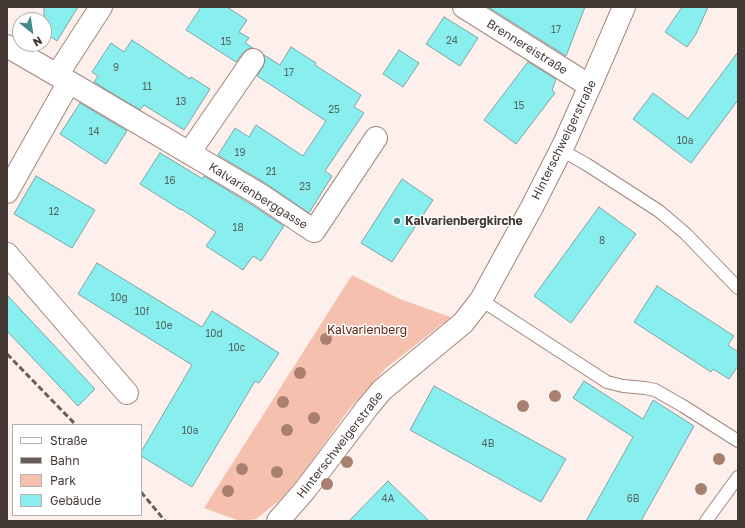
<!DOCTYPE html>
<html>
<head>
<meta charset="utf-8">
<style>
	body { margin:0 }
	#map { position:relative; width:745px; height:528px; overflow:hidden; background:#fdf0ec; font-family:"Golos Text",sans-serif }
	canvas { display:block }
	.frame { position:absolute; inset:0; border:8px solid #453935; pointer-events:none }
	.legend { position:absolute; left:12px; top:424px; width:130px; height:92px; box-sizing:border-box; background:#fff; border:1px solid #b5b0ae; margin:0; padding:5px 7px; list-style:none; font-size:12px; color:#453935 }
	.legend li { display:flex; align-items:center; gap:8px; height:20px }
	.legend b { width:20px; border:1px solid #b5b0ae }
	.north { position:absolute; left:12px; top:12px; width:40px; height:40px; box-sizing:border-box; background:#fff; border:1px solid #b5b0ae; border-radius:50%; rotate:150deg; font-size:11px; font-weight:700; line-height:16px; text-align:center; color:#453935 }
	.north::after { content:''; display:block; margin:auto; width:14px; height:18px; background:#438b8c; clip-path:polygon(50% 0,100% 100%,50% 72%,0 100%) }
</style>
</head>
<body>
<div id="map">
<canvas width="745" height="528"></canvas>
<div class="frame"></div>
<ul class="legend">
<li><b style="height:5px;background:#fff"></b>Straße</li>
<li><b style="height:5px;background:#695d59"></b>Bahn</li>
<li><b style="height:11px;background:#f5c0ae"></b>Park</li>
<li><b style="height:11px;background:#8ee"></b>Gebäude</li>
</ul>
<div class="north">N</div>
</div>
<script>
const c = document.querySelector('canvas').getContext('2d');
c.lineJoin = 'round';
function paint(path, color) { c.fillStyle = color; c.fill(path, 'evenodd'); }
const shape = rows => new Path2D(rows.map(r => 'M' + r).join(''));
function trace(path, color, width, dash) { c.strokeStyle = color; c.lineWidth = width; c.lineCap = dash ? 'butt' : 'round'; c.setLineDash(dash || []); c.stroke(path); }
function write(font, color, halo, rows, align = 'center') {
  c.font = font + ' "Golos Text",sans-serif'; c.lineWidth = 3; c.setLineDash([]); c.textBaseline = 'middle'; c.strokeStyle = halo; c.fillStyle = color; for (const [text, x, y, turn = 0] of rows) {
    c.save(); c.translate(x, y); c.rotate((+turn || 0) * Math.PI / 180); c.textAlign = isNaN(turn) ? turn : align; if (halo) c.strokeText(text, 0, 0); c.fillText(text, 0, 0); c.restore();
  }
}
paint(shape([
	[352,275,400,299,453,318,442,324,386,368,347,412,304,472,281,499,256,519,240,521,204,508]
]), '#f5c0ae');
const building = shape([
	[44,7,78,7,57,41,44,32,44,7],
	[201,7,227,7,247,20,239,32,249,38,245,43,253,48,247,49,243,53,236,62,186,30,201,7],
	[488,7,585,7,566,56,488,7],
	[682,7,708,7,696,34,687,47,665,32,682,7],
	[444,17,478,38,460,66,426,44,444,17],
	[132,40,190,79,191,77,210,89,184,130,144,105,140,110,94,82,98,76,92,72,111,43,124,52,132,40],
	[291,47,316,63,315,65,361,95,354,107,364,113,325,171,332,176,309,213,265,183,218,155,235,128,249,137,256,125,303,156,326,121,257,76,263,67,265,61,264,55,280,65,291,47],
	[399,50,419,63,403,87,383,74,399,50],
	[738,52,738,100,691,163,633,119,653,93,688,119,738,52],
	[528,62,556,79,552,90,555,93,516,144,484,120,528,62],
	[80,103,127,131,106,164,60,134,80,103],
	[160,153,203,179,204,176,252,205,284,226,261,261,253,256,243,270,206,246,216,232,181,209,181,210,140,184,160,153],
	[36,176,95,210,72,248,14,214,36,176],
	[402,179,433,200,392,262,361,243,402,179],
	[599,207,636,234,571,323,534,296,599,207],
	[97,263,202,327,212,311,279,353,259,383,255,381,192,487,141,456,141,452,192,365,78,294,97,263],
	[657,286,734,336,728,345,738,352,738,366,729,379,713,369,711,372,634,322,657,286],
	[7,295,95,389,78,406,7,331,7,295],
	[584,381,643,419,653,400,694,426,641,521,586,521,633,437,573,398,584,381],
	[434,386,566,459,541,502,410,430,434,386],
	[388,481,429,521,349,521,388,481]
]);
paint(building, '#8ee');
trace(building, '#81a3a3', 1);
const service = shape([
	[561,150,586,164,659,211,686,234,738,288],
	[481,300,607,382,623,386,645,388,655,390,683,406,738,441],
	[706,521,738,477]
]);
const minor = shape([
	[464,7,590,86],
	[7,46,69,82,259,194,314,231,376,138],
	[57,75,101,7],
	[189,153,253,60],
	[7,192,69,82],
	[7,254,127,393],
	[278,521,305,490,367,408,382,390,463,323,481,300,532,207,564,144,593,79,624,7]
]);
trace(service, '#a2867c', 14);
trace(minor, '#a2867c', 24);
trace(service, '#fff', 12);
trace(minor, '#fff', 22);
trace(shape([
	[7,354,76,425],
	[141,492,151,504,165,521]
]), '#695d59', 3, [6, 3]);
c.fillStyle = '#a97f6f';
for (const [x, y] of [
	[326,339],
	[300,373],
	[555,396],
	[283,402],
	[523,406],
	[314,418],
	[287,430],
	[719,459],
	[347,462],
	[242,469],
	[277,472],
	[327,484],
	[701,489],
	[228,491]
]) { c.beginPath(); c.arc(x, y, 6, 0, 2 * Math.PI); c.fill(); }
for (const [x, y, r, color] of [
	[397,221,4,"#438b8c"]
]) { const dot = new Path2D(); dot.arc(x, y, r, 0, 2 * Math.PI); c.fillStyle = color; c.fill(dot); trace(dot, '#fff', 1.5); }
write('10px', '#566663', null, [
	["17",556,30],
	["24",452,41],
	["15",226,42],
	["9",116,68],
	["17",289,73],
	["11",147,87],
	["13",181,102],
	["15",519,106],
	["25",334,110],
	["14",94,132],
	["10a",685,141],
	["19",240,153],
	["21",271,172],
	["16",170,181],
	["23",305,187],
	["12",54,212],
	["18",238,228],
	["8",602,241],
	["10g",119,298],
	["10f",142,312],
	["10e",164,326],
	["10d",214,334],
	["10c",237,348],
	["10a",190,431],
	["4B",488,444],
	["4A",388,499],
	["6B",633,499]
]);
write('12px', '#453935', '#fff', [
	["Brennereistraße",527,47,32],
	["Hinterschweigerstraße",564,140,-64],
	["Kalvarienberggasse",258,196,32],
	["Hinterschweigerstraße",340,445,-52]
]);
write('bold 12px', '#453935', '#fff', [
	["Kalvarienbergkirche",405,221]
], 'left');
write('12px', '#642309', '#fff', [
	["Kalvarienberg",367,330]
]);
</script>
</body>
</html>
